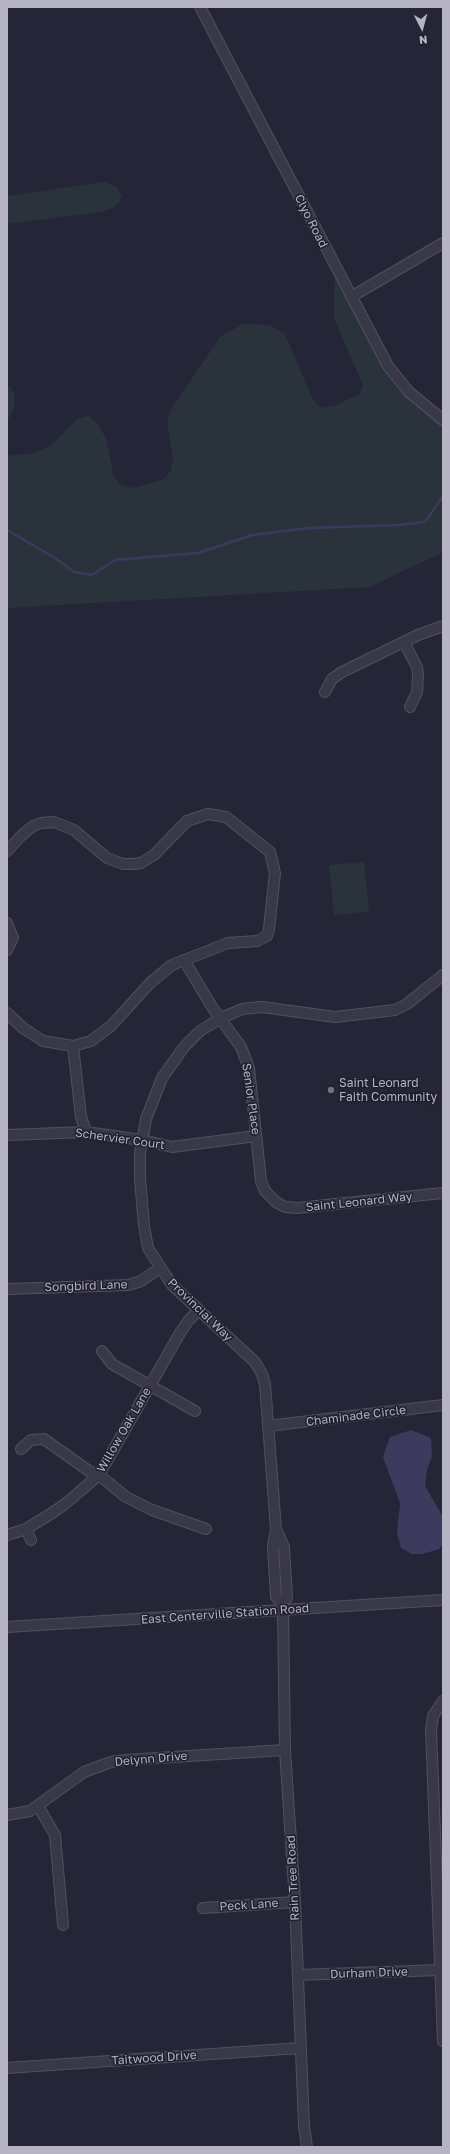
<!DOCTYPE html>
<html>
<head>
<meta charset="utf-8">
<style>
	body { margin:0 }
	#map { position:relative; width:450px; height:2154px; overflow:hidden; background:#252538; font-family:"Golos Text",sans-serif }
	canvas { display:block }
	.frame { position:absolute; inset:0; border:8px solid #b5b3c4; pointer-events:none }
	.north { position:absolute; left:402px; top:8px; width:40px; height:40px; -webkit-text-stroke:3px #1e1e2d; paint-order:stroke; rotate:174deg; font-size:11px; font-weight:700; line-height:16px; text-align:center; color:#b5b3c4 }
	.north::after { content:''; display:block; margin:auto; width:14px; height:18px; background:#b5b3c4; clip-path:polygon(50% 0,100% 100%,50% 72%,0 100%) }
</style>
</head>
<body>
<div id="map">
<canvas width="450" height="2154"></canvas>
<div class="frame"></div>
<div class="north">N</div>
</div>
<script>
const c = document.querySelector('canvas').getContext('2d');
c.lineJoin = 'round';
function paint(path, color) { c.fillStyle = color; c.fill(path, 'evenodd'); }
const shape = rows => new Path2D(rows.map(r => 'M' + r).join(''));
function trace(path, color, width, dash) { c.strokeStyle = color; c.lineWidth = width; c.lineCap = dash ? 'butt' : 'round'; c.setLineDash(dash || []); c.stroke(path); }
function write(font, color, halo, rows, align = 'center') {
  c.font = font + ' "Golos Text",sans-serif'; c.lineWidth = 3; c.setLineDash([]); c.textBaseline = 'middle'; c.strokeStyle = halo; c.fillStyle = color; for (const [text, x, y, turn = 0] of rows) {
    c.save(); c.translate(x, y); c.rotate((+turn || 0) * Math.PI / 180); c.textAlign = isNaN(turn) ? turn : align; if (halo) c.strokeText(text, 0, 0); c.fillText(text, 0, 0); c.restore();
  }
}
paint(shape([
	[104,182,117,187,122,197,115,207,101,212,7,224,7,196],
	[335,266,388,366,443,420,443,552,370,587,7,608,7,452,10,455,32,454,52,445,77,419,89,416,99,426,106,439,114,476,121,485,134,488,164,479,171,471,173,459,167,423,171,409,221,336,243,324,269,325,285,334,311,396,319,407,334,406,360,394,363,385,334,319],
	[7,384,11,387,15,397,14,407,7,422],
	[364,862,369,912,334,915,329,865]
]), '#2a333c');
paint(shape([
	[411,1430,431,1438,432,1457,427,1469,425,1486,443,1517,443,1544,439,1549,423,1554,412,1554,401,1548,397,1533,400,1503,383,1457,390,1437]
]), '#3c3b5d');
trace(shape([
	[7,530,55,558,74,572,92,575,115,560,198,553,252,535,310,528,399,525,425,522,443,496]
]), '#3c3b5d', 2.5);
const minor = shape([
	[200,7,388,366,409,392,443,420],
	[351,297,443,243],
	[404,642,417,667,418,675,417,692,410,707],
	[325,692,332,679,342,672,418,635,443,626],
	[7,851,21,836,33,826,41,823,54,822,74,830,107,858,123,864,133,864,141,863,154,855,187,821,208,814,226,817,270,852,275,873,269,929,267,936,257,941,228,943,172,965,151,982,111,1026,91,1041,73,1046,43,1041,23,1028,7,1013],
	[7,923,13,938,7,950],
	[184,960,212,1007,241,1047,249,1068,261,1181,265,1191,276,1202,285,1207,297,1208,443,1193],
	[73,1046,81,1117,86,1132],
	[7,1135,86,1132,142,1140,172,1147,256,1136],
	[7,1289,129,1285,141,1281,160,1268],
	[102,1351,112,1364,195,1411],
	[268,1426,443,1405],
	[21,1449,31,1440,44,1439,89,1471,99,1475,126,1497,152,1510,206,1529],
	[26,1529,31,1540],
	[276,1529,284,1547,287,1598,282,1603],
	[7,1535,26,1529,49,1515,65,1504,99,1475,180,1333,188,1321,199,1310],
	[7,1627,443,1600],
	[443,1701,433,1716,431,1730,443,2041],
	[38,1806,55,1835,63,1925],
	[7,1815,30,1811,84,1772,111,1762,125,1760,285,1750],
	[203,1908,295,1902],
	[298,1975,440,1970],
	[7,2068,300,2048],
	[307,2147,304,2126,295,1902,285,1750,283,1609,282,1603,276,1597,273,1546,276,1529,265,1384,262,1374,255,1362,172,1285,148,1248,144,1226,140,1178,140,1153,146,1119,162,1078,184,1047,200,1031,221,1018,242,1009,262,1007,335,1017,395,1010,407,1004,443,975]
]);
trace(minor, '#515060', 12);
trace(minor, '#393848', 10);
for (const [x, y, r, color] of [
	[331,1090,4,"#6b7280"]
]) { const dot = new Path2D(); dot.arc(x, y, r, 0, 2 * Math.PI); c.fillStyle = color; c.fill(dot); trace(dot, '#1e1e2d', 1.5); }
write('12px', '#b5b3c4', '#1e1e2d', [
	["Clyo Road",311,221,63],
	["Senior Place",251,1099,82],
	["Schervier Court",120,1139,8],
	["Saint Leonard Way",359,1202,-6],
	["Songbird Lane",86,1286,-2],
	["Provincial Way",200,1310,44],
	["Chaminade Circle",356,1416,-7],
	["Willow Oak Lane",124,1430,-60],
	["East Centerville Station Road",225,1614,-4],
	["Delynn Drive",151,1759,-5],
	["Rain Tree Road",293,1878,-93],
	["Peck Lane",249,1905,-4],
	["Durham Drive",369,1973,-2],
	["Taitwood Drive",154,2058,-4]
]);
write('12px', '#b5b3c4', '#1e1e2d', [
	["Saint Leonard",339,1083],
	["Faith Community",339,1097]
], 'left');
</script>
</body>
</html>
